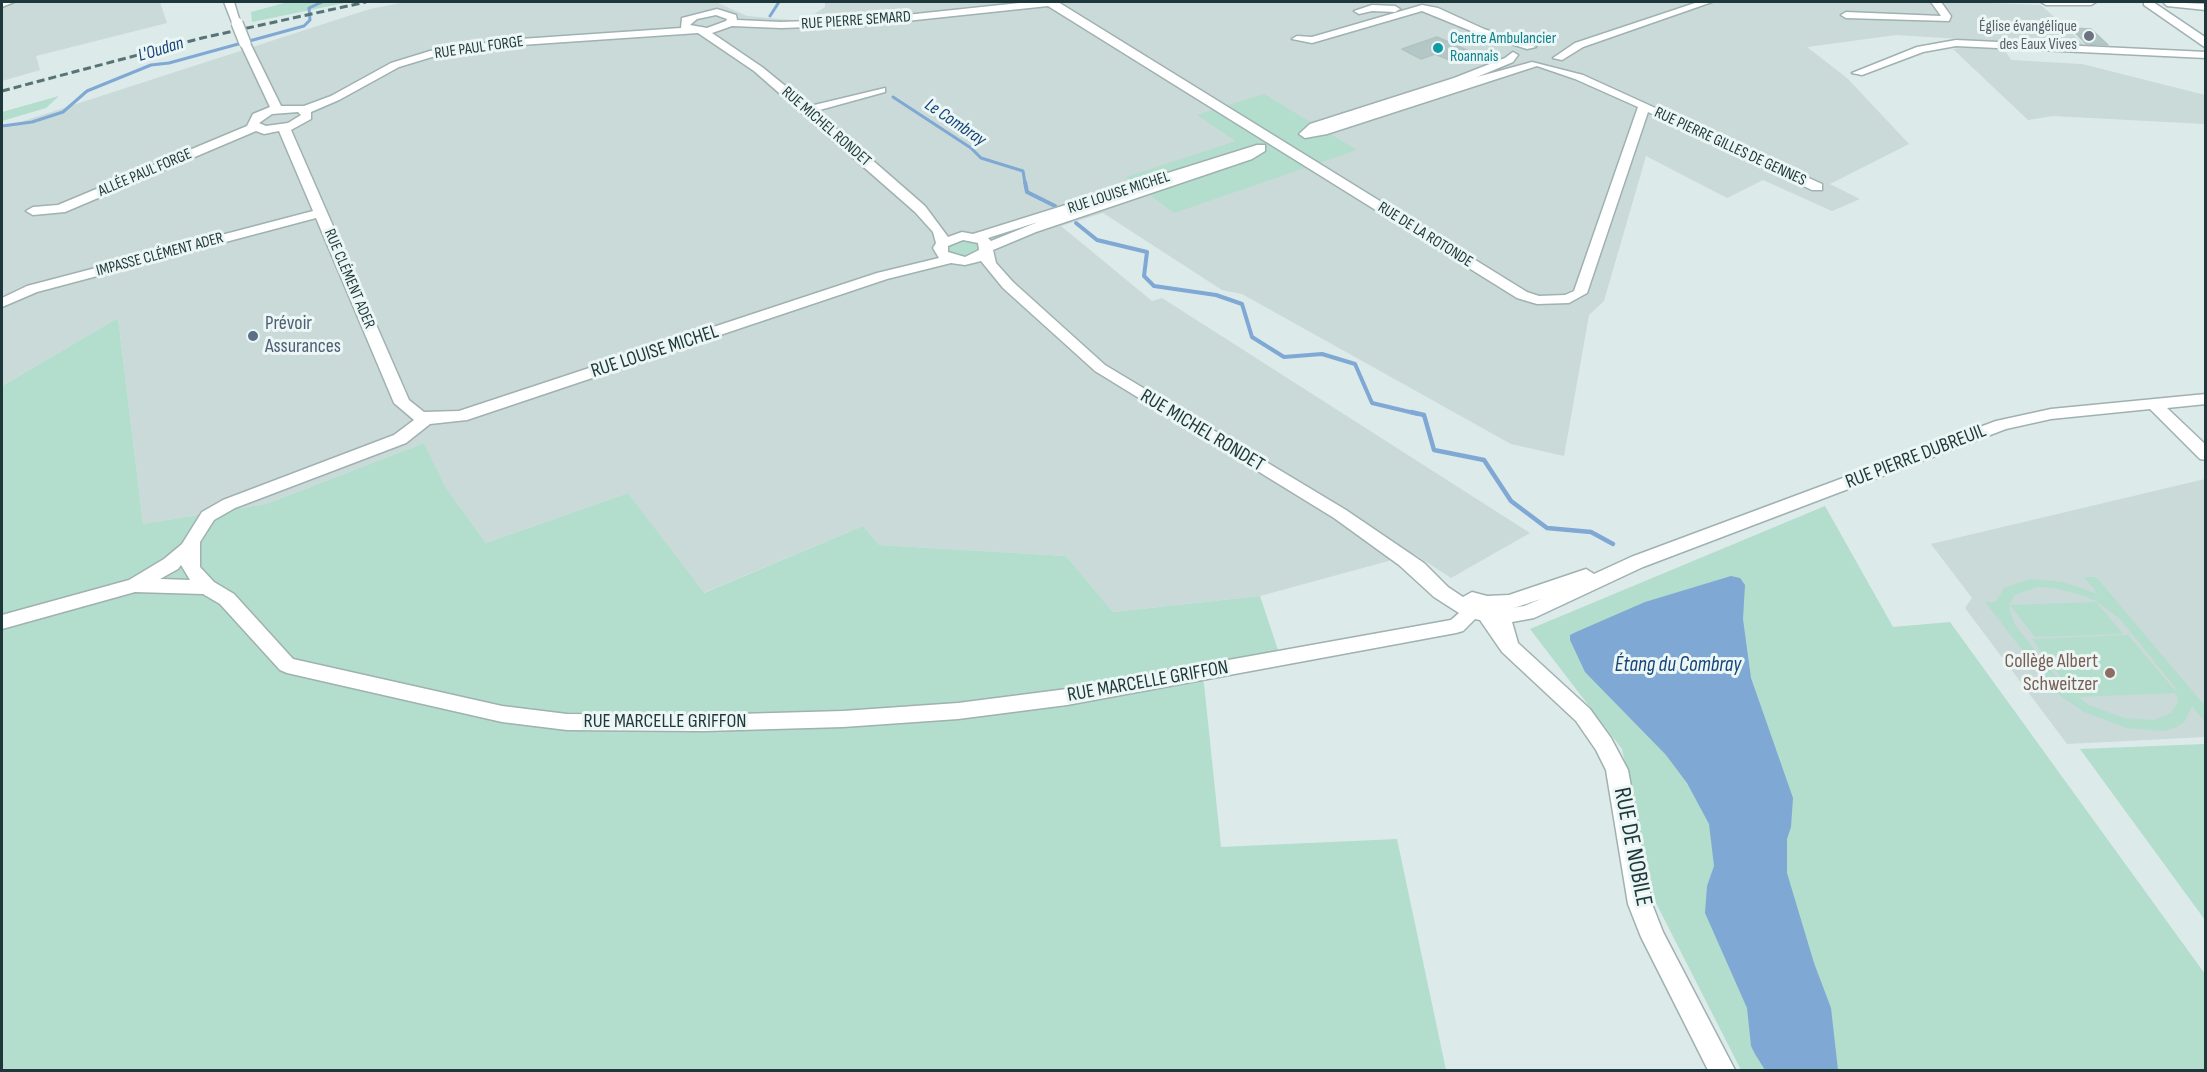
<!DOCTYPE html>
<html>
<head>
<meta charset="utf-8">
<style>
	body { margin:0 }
	#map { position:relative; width:2207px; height:1072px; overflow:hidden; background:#dceae9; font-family:"Sofia Sans Condensed",sans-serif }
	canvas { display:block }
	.frame { position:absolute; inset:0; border:3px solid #1d373a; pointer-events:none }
</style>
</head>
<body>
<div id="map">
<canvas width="2207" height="1072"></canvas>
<div class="frame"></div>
</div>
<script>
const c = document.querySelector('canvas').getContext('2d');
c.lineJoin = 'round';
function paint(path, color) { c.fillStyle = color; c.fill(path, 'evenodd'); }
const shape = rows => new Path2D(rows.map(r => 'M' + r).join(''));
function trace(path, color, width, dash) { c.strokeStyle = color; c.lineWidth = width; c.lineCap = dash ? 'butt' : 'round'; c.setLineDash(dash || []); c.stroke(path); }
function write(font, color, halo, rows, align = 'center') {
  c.font = font + ' "Sofia Sans Condensed",sans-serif'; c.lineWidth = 6; c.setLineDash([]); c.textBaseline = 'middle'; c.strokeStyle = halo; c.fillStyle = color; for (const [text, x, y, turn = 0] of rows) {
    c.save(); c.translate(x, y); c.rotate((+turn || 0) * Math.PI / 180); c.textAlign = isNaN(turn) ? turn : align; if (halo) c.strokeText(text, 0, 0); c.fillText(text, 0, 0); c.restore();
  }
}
paint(shape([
	[2,2,160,2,167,23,36,56,40,70,2,81],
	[406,2,716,2,747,16,803,21,825,7,825,2,1958,2,2041,5,2087,47,1896,35,1807,47,1847,78,1909,144,1830,184,1860,199,1832,211,1763,180,1727,198,1646,156,1604,301,1589,315,1564,456,1511,444,1242,294,1222,290,1103,213,1061,226,1152,301,1162,298,1530,533,1451,578,1414,554,1260,596,1113,612,1066,556,879,545,863,526,703,593,628,493,486,543,446,488,424,443,266,504,143,524,118,318,2,386,2,128,370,9],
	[1977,46,2003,47,2011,60,2082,64,2205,95,2205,124,2053,116,2028,120,1953,49],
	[2205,479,2205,737,2067,744,1965,608,1972,598,1931,544]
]), '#cadad8');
paint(shape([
	[288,2,349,2,252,22,251,12],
	[1264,94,1357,150,1174,213,1126,177,1236,141,1197,115],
	[59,96,46,108,2,121,2,112],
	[962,239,977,242,980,250,974,255,962,258,948,253,949,244],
	[118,318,143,524,266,504,424,443,446,488,486,543,628,493,704,593,863,526,879,545,1066,556,1113,612,1260,596,1278,650,1202,665,1221,847,1397,839,1446,1070,2,1070,2,386],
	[1825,506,1893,627,1950,622,2205,974,2205,1070,1741,1070,1656,903,1622,749,1530,629],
	[2084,577,2096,577,2205,706,2205,722,2192,706,2185,721,2177,727,2164,731,2127,728,2084,712,2055,692,1985,602,1996,602,2004,588,2030,579,2063,582,2098,594],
	[2037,587,2054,588,2078,594,2096,601,2120,619,2175,687,2178,702,2171,713,2154,720,2124,718,2089,705,2066,689,2015,625,2011,615,2009,605,2015,595],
	[2096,602,2123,634,2035,637,2010,605],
	[2128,635,2177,693,2076,697,2032,639],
	[2205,744,2206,744,2205,920,2080,749]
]), '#b3ddcd');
paint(shape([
	[1731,576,1740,578,1745,585,1743,619,1751,678,1793,798,1791,827,1787,839,1787,873,1814,963,1831,1008,1838,1070,1765,1070,1755,1054,1751,1046,1747,1008,1705,913,1707,886,1714,866,1709,824,1687,783,1666,755,1585,672,1570,640,1570,635,1576,632,1645,602]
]), '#7fa8d4');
trace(shape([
	[770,16,779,2],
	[893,97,971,148,981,158,1023,171,1025,183],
	[2,126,32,122,63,112,87,91,151,65,169,63,304,26,310,20,309,8,322,2]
]), '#7fa8d4', 3);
trace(shape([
	[1025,182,1027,192,1055,206],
	[1076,223,1097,240,1147,252,1144,276,1154,286,1216,295,1242,304,1252,337,1284,357,1322,354,1355,364,1372,403,1418,414]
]), '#7fa8d4', 4);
trace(shape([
	[1411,412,1424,415,1434,450,1484,460,1511,501,1547,528,1591,532,1613,544]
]), '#7fa8d4', 4.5);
const building = shape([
	[2071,28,2091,29,2108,45,2086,44,2071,28],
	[1437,37,1469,51,1447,59,1435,54,1421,59,1402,49,1437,37]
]);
paint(building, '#b4c7c6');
trace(building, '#aec3c2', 1.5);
const minor = shape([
	[2,2,14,2,2,7,2,2],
	[224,2,234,2,241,25,233,25,224,2],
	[1029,2,1058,2,1527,292,1539,296,1565,295,1574,291,1638,107,1575,79,1537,66,1327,134,1305,138,1299,134,1310,124,1454,78,1505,58,1513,52,1518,55,1513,62,1477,77,1532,62,1583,75,1822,184,1822,190,1812,190,1648,112,1587,293,1569,303,1537,304,1517,298,1048,6,868,25,781,28,732,26,712,33,762,67,810,106,885,88,885,92,816,111,925,206,948,237,962,232,973,234,1257,145,1265,145,1265,151,1252,159,1036,232,993,250,996,263,1013,282,1105,365,1346,510,1424,563,1448,587,1463,597,1472,592,1487,596,1509,595,1586,569,1594,574,1631,557,1996,421,2051,409,2206,394,2206,404,2167,408,2206,445,2206,460,2200,459,2150,409,2051,419,2006,429,1643,567,1534,618,1512,622,1518,643,1590,709,1611,738,1628,770,1652,904,1663,932,1735,1070,1708,1070,1641,937,1628,904,1606,770,1596,750,1576,721,1502,652,1480,620,1475,619,1463,631,1456,633,1067,705,958,719,843,727,704,731,567,730,502,722,287,673,280,670,220,604,203,594,135,592,2,629,2,615,129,580,164,559,182,544,202,512,223,500,394,435,414,420,394,403,316,218,37,292,2,307,2,298,27,286,313,211,279,131,264,134,256,131,65,212,33,215,26,211,33,207,58,205,247,126,253,114,270,107,240,43,241,41,250,43,281,106,304,106,331,96,391,63,430,51,506,40,681,28,682,18,717,9,736,15,737,20,781,22,868,19,1029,2],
	[716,15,727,19,726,21,707,28,690,25,697,19,716,15],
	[698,33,754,71,915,212,933,232,936,243,933,248,939,258,877,273,459,411,424,412,409,400,291,130,311,119,311,112,339,100,399,67,432,57,506,46,698,33],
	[298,112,301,115,288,123,266,126,259,123,272,114,298,112],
	[1038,222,991,241,988,238,1038,222],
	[963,240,978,243,979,250,965,257,948,252,948,246,963,240],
	[981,261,1003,288,1095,371,1334,518,1399,565,1434,597,1459,613,1451,620,1067,689,958,703,843,711,704,715,567,714,502,706,293,659,234,594,214,582,200,567,200,542,214,520,235,508,406,443,430,424,467,420,887,279,951,263,965,265,981,261],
	[181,565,190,580,160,579,178,569,181,565],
	[1541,599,1524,606,1513,608,1517,607,1541,599],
	[1698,2,1712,2,1583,47,1562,60,1553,58,1575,43,1698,2],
	[1931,2,1941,2,1951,16,1949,21,1846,18,1841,15,1846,12,1941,16,1931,2],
	[2041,2,2096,2,2091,5,2046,5,2041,2],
	[2144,2,2153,2,2202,35,2206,38,2206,48,2144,5,2144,2],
	[2163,2,2206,4,2206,10,2167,6,2163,2],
	[1372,5,1395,6,1400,9,1395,12,1372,11,1359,14,1354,11,1372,5],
	[1422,5,1438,8,1484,29,1536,47,1527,49,1476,33,1422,11,1312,43,1292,39,1297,36,1312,37,1422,5],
	[1956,40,2206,52,2206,58,1956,46,1923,52,1862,75,1852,73,1917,47,1956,40]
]);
trace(minor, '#9fb1b1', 3);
paint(minor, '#fff');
trace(shape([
	[2,91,202,38,366,2]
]), '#577376', 3, [8, 4]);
const minorBridge = shape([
	[237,23,245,43]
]);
trace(minorBridge, '#9fb1b1', 14, []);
trace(minorBridge, '#fff', 11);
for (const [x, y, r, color] of [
	[2089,36,6,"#6b7280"],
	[1438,48,6,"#0f9aa8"],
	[253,336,6,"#5c6f8a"],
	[2110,673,6,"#8d6e63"]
]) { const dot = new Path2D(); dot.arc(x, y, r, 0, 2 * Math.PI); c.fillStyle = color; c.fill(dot); trace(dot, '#ecf6f5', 2); }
write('16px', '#1d373a', '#ecf6f5', [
	["RUE PIERRE SEMARD",856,21,-4],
	["RUE PAUL FORGE",479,48,-8],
	["RUE MICHEL RONDET",826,127,41],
	["RUE PIERRE GILLES DE GENNES",1730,147,25],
	["ALLÉE PAUL FORGE",145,173,-23],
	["RUE LOUISE MICHEL",1119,193,-18],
	["RUE DE LA ROTONDE",1425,235,32],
	["IMPASSE CLÉMENT ADER",160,255,-15],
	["RUE CLÉMENT ADER",349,279,67]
]);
write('16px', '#5b616d', '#ecf6f5', [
	["Église évangélique",2077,27],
	["des Eaux Vives",2077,45]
], 'right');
write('16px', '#0d838f', '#ecf6f5', [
	["Centre Ambulancier",1450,39],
	["Roannais",1450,57]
], 'left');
write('italic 18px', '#154478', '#ecf6f5', [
	["L'Oudan",161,50,-17],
	["Le Combray",955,123,34]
]);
write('20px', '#4e5e75', '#ecf6f5', [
	["Prévoir",265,324],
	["Assurances",265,347]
], 'left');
write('20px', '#1d373a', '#ecf6f5', [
	["RUE LOUISE MICHEL",655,352,-18],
	["RUE MICHEL RONDET",1202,431,31],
	["RUE PIERRE DUBREUIL",1916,457,-21],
	["RUE MARCELLE GRIFFON",1148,682,-10],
	["RUE MARCELLE GRIFFON",665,722]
]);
write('20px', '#785e54', '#ecf6f5', [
	["Collège Albert",2098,662],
	["Schweitzer",2098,685]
], 'right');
write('italic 21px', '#154478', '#ecf6f5', [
	["Étang du Combray",1678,666]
]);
write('24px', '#1d373a', '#ecf6f5', [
	["RUE DE NOBILE",1632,847,79]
]);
</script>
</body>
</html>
